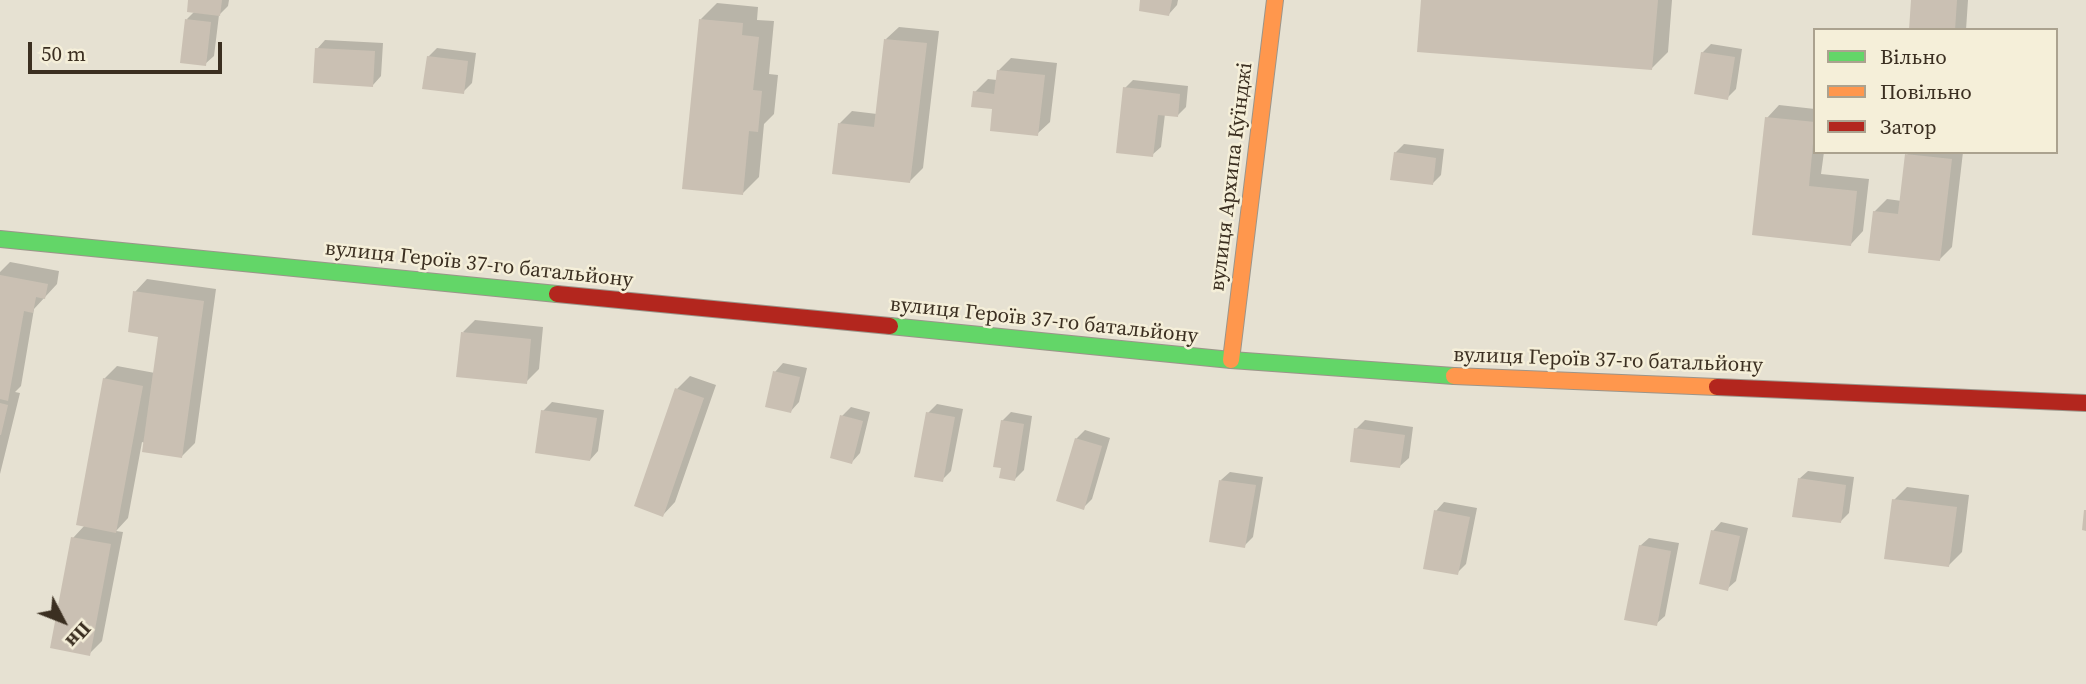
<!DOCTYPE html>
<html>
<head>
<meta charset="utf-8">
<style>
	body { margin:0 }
	#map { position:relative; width:2086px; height:684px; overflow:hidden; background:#e6e1d2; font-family:"Source Serif 4",serif }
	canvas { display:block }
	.legend { position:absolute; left:1813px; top:28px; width:245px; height:126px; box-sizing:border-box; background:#f5efd9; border:2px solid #aba28f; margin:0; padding:9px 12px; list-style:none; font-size:21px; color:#3b2f21 }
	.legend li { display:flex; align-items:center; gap:14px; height:35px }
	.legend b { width:35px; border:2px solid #aba28f }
	.north { position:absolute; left:28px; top:586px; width:70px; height:70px; -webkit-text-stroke:5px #f5efd9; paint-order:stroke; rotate:132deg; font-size:19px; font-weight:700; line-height:28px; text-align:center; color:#3b2f21 }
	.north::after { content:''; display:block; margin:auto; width:24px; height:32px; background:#3b2f21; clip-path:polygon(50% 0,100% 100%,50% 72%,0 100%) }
	.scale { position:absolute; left:28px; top:42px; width:194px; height:32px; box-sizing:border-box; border:4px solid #3b2f21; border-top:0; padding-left:9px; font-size:21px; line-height:24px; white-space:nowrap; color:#3b2f21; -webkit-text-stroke:5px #f5efd9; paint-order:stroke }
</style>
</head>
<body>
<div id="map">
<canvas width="2086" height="684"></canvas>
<ul class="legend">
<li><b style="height:9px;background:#63d668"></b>Вільно</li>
<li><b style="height:9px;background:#ff974d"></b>Повільно</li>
<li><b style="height:9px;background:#b3261e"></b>Затор</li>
</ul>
<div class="north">Пн</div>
<div class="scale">50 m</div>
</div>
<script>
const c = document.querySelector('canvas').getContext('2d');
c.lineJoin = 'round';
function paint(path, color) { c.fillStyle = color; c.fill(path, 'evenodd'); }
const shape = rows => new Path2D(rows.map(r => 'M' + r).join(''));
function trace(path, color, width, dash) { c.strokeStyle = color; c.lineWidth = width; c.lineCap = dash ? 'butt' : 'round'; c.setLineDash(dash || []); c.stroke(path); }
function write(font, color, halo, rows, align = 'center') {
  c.font = font + ' "Source Serif 4",serif'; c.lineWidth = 5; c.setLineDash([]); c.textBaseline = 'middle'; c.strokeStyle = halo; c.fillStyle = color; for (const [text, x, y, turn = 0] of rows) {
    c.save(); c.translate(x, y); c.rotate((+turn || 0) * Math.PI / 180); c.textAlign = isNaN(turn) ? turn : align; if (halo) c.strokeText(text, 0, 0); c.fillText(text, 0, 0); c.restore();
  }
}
paint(shape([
	[190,0,229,0,228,6,219,15,214,56,205,64,187,19,195,11],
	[1142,0,1178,0,1177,5,1169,14],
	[1423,0,1672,0,1668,52,1651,69],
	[1912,0,1968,0,1966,30,1910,30],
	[717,3,758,7,757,20,774,21,769,74,778,75,774,114,764,124,759,177,743,193,701,19],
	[899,27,939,31,923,168,910,181,839,124,852,111,877,114,886,39],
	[325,40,383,43,381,76,373,85,317,49],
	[1711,44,1742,49,1736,89,1727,98,1702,53],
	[437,48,476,53,472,83,463,92,428,57],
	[1011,58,1057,63,1050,122,1037,134,994,108,975,92,988,79,997,80,998,71],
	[1133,80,1188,86,1186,107,1177,116,1165,114,1161,147,1152,155,1125,88],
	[1779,105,1815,109,1815,152,1824,152,1821,174,1869,179,1863,231,1851,244,1754,234,1767,118],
	[1404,144,1444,149,1441,175,1432,184,1395,153],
	[1909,152,1963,152,1952,247,1939,260,1874,212,1887,199,1902,201,1907,155],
	[10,262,59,271,57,284,34,309,21,386,15,392,20,393,0,474,0,272],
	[147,279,216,289,195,443,182,456,142,442,128,518,116,531,123,532,102,641,89,654,73,538,85,525,104,379,117,366,155,373,160,335,135,292],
	[475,320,543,327,539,369,526,382,463,332],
	[783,363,807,368,799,402,791,411,775,372],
	[690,376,716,385,675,502,663,515,636,505,677,389],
	[552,402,604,410,598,451,590,460,543,411],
	[937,404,963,409,951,471,942,480,928,413],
	[851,407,870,412,860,453,852,462,842,416],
	[1011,412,1032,416,1024,470,1015,479,1002,421],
	[1365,420,1413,427,1409,458,1400,466,1356,429],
	[1085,430,1110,438,1092,499,1083,508,1076,439],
	[1808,471,1854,477,1849,513,1841,521,1799,479],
	[1230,472,1263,477,1253,537,1244,546,1221,480],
	[1907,487,1969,495,1962,552,1949,565,1894,500],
	[1444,502,1477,508,1466,564,1457,573,1436,511],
	[1721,522,1748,528,1736,581,1727,589,1713,531],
	[1649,538,1679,543,1665,616,1656,624,1640,546]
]), '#0003');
paint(shape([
	[188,0,222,0,220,16,187,12],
	[1140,0,1172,0,1169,16,1139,11],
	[1421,0,1658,0,1652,70,1417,52],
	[1911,0,1957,0,1955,30,1909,30],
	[185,19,211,22,206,66,180,63],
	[699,19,743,23,742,35,759,37,753,90,762,91,758,132,749,131,743,195,682,189],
	[884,39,927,43,910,183,832,174,838,123,874,127],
	[315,48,375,51,373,87,313,83],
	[1701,52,1735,57,1728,100,1694,94],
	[427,56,468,61,464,94,422,89],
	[997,70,1045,75,1038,136,990,131,992,109,971,107,973,91,994,94],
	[1123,87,1180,94,1178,117,1158,115,1153,157,1116,153],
	[1765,117,1815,122,1809,186,1857,191,1851,246,1752,235],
	[1394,152,1436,158,1433,185,1390,180],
	[1905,154,1952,159,1940,261,1868,253,1873,211,1898,214],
	[0,275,48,284,45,299,36,297,33,313,24,311,8,401,0,399],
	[133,291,204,301,182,458,142,452,158,337,128,332],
	[461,332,531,339,527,384,456,377],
	[773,371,800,377,791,413,765,407],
	[103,378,143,386,116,533,76,525],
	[675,388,704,398,663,517,634,506],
	[0,403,8,405,1,435,0,435],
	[541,410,597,418,590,461,535,453],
	[926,412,955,417,943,482,914,477],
	[840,415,863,421,852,464,830,458],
	[1001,420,1024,424,1015,481,999,478,1001,468,993,467],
	[1354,428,1405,435,1400,468,1350,462],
	[1075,438,1102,446,1084,510,1056,501],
	[1798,478,1846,485,1841,523,1792,517],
	[1219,480,1256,485,1245,548,1209,542],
	[1892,499,1957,507,1949,567,1884,559],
	[1434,510,1470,517,1458,575,1423,569],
	[2084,510,2086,510,2086,531,2082,530],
	[1711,530,1740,536,1728,591,1699,584],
	[71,537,111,544,90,656,50,648],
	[1639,545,1671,551,1657,626,1624,620]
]), '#cac0b3');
const fast = shape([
	[0,239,557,294],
	[890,326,1231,360,1454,376]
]);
const slow = shape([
	[1231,360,1275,0],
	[1454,376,1717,387]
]);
const jam = shape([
	[557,294,890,326],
	[1717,387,2086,403]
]);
trace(fast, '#9b958a', 18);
trace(slow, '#9b958a', 18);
trace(jam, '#9b958a', 18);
trace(fast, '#63d668', 16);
trace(slow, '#ff974d', 16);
trace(jam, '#b3261e', 16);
write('21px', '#3b2f21', '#f5efd9', [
	["вулиця Архипа Куїнджі",1232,177,-83],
	["вулиця Героїв 37-го батальйону",479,265,6],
	["вулиця Героїв 37-го батальйону",1044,321,6],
	["вулиця Героїв 37-го батальйону",1608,361,2]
]);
</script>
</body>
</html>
